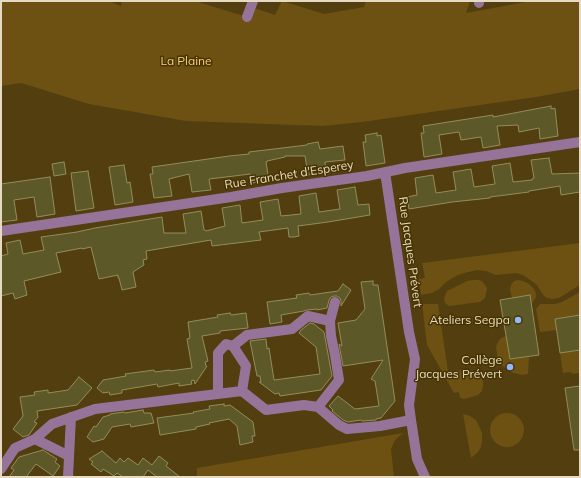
<!DOCTYPE html>
<html>
<head>
<meta charset="utf-8">
<style>
	body { margin:0 }
	#map { position:relative; width:581px; height:478px; overflow:hidden; background:#533e0f; font-family:Mulish,sans-serif }
	canvas { display:block }
	.frame { position:absolute; inset:0; border:2px solid #e6dac2; pointer-events:none }
</style>
</head>
<body>
<div id="map">
<canvas width="581" height="478"></canvas>
<div class="frame"></div>
</div>
<script>
const c = document.querySelector('canvas').getContext('2d');
c.lineJoin = 'round';
function paint(path, color) { c.fillStyle = color; c.fill(path, 'evenodd'); }
const shape = rows => new Path2D(rows.map(r => 'M' + r).join(''));
function trace(path, color, width, dash) { c.strokeStyle = color; c.lineWidth = width; c.lineCap = dash ? 'butt' : 'round'; c.setLineDash(dash || []); c.stroke(path); }
function write(font, color, halo, rows, align = 'center') {
  c.font = font + ' Mulish,sans-serif'; c.lineWidth = 3; c.setLineDash([]); c.textBaseline = 'middle'; c.strokeStyle = halo; c.fillStyle = color; for (const [text, x, y, turn = 0] of rows) {
    c.save(); c.translate(x, y); c.rotate((+turn || 0) * Math.PI / 180); c.textAlign = isNaN(turn) ? turn : align; if (halo) c.strokeText(text, 0, 0); c.fillText(text, 0, 0); c.restore();
  }
}
paint(shape([
	[1,1,109,1,121,6,122,1,195,1,247,17,251,7,275,15,282,1,324,14,364,7,366,1,470,1,466,13,531,1,580,1,580,89,536,97,362,122,323,126,186,121,89,104,21,83,1,86],
	[580,243,580,285,575,288,559,298,552,299,547,298,544,296,536,284,523,275,516,273,496,275,486,271,477,270,468,272,458,275,446,282,439,289,432,293,421,295,419,279,425,278,422,263],
	[473,280,478,280,482,281,485,285,487,288,485,298,480,302,449,306,445,303,444,298,447,291,467,281],
	[518,280,523,281,529,284,534,289,536,294,536,297,533,302,531,303,530,296,512,298,510,290,511,285,514,281],
	[580,292,580,315,556,319,557,330,540,332,536,309,540,304,555,304,562,302],
	[422,304,438,304,448,371,472,370,479,374,483,381,483,386,482,391,478,395,464,399,460,398,459,392,454,393,427,345],
	[506,336,510,359,529,357,528,374,522,375,510,372,498,362,496,346,498,342,501,338],
	[580,350,580,373,572,374,571,372,563,373,560,353],
	'490 430a17 17 0 1 1 34 0a17 17 0 1 1-34 0Z',
	[463,414,470,416,476,420,479,426,482,433,482,441,481,447,478,452,471,458],
	[403,433,395,440,391,449,394,477,197,477,197,468]
]), '#6c5113');
const building = shape([
	[551,106,551,109,555,108,558,136,540,139,539,128,519,132,518,125,497,126,500,145,483,148,481,137,461,140,459,132,439,135,442,154,424,157,421,133,424,133,423,126,493,115,493,117,551,106],
	[377,133,377,136,381,135,385,163,366,166,363,142,366,142,365,135,377,133],
	[318,142,320,149,343,146,345,160,325,162,326,172,308,175,305,156,285,156,285,157,267,161,267,162,266,162,269,181,251,183,250,174,226,177,209,179,211,190,192,192,189,174,169,179,172,196,154,198,150,174,153,174,152,167,229,156,249,154,249,152,307,145,307,144,318,142],
	[549,158,552,174,580,173,580,192,561,195,560,186,529,191,529,192,490,197,490,198,452,202,409,209,407,197,417,195,415,178,433,175,436,193,456,190,453,172,471,169,474,187,495,184,492,166,510,163,513,182,532,180,532,179,534,178,531,160,549,158],
	[64,162,66,174,54,176,52,164,64,162],
	[124,165,127,183,130,182,133,202,115,205,109,167,124,165],
	[88,171,94,208,76,211,71,173,88,171],
	[50,177,55,214,37,217,34,197,14,200,17,220,1,222,1,184,50,177],
	[355,187,358,205,369,204,370,215,328,222,298,226,299,236,294,237,289,237,288,228,259,232,261,240,212,246,211,240,146,251,147,259,143,260,144,265,133,272,136,287,122,290,119,278,118,278,118,275,99,279,91,247,82,249,82,248,56,253,61,272,24,281,27,295,15,299,13,293,1,296,1,256,8,254,6,243,20,240,23,254,44,250,41,237,77,232,95,228,162,217,164,233,186,233,183,214,201,211,204,230,205,230,206,231,225,226,222,208,240,205,242,223,263,220,260,202,278,199,281,216,301,214,299,196,316,193,319,212,340,209,337,190,355,187],
	[373,281,373,285,378,285,395,401,381,418,376,419,376,420,362,421,361,420,348,422,343,420,332,411,333,410,329,406,338,396,355,409,379,406,375,381,371,379,383,360,343,366,339,344,342,346,338,323,356,320,365,309,361,282,373,281],
	[343,284,351,290,341,306,341,301,340,298,337,296,334,296,331,297,329,300,327,308,317,310,317,309,307,310,304,311,281,315,282,322,270,324,267,302,297,298,296,295,309,293,310,295,338,291,343,284],
	[530,295,539,355,510,359,500,300,530,295],
	[230,313,231,315,246,313,248,328,220,331,220,333,202,336,208,361,205,362,206,366,207,366,195,384,194,380,191,381,192,384,179,386,179,383,158,387,157,384,122,390,122,393,110,395,109,392,103,393,97,388,103,380,126,376,125,374,154,370,155,372,170,370,170,371,192,368,187,339,190,338,188,322,218,317,217,315,230,313],
	[580,315,580,350,560,353,555,319,580,315],
	[310,323,314,324,324,332,332,376,321,390,280,396,279,393,275,394,259,382,261,382,260,376,257,376,250,341,266,339,267,349,269,348,274,380,320,374,316,347,299,333,301,330,310,323],
	[79,377,92,388,77,405,37,411,38,417,34,422,37,423,29,435,23,437,13,429,23,416,20,397,35,395,34,392,48,390,48,393,68,390,79,377],
	[580,386,580,450,574,450,565,388,580,386],
	[224,404,224,406,230,405,253,422,255,436,252,436,253,442,240,445,237,426,229,419,209,423,210,424,196,427,196,429,160,435,157,418,194,413,193,412,210,409,209,406,224,404],
	[143,410,144,413,151,413,154,423,131,427,130,424,112,427,104,439,93,442,87,437,94,426,96,427,103,417,110,415,110,414,124,412,125,413,143,410],
	[43,450,57,459,55,462,60,466,53,476,36,464,26,477,9,477,14,470,11,468,19,457,43,450],
	[102,451,116,463,120,458,124,462,128,458,138,465,143,458,152,465,159,456,168,463,166,466,180,477,157,477,148,470,143,477,123,477,117,473,114,476,103,469,101,472,91,464,93,462,89,459,102,451]
]);
paint(building, '#5d5828');
trace(building, '#928d5c', 1);
trace(shape([
	[479,3,479,1],
	[247,17,253,1],
	[385,172,409,332,415,359,409,405,411,420,417,459,425,477],
	[1,231,231,197,282,188,367,176,405,168,580,142],
	[233,346,247,335,292,329,308,316,330,321],
	[218,394,218,353,226,344,233,346,246,366,242,391],
	[318,407,339,380,335,355,331,336,330,321,335,302],
	[35,439,69,456],
	[1,469,15,448,35,439,52,424,95,409,242,391,266,410,304,405,318,407,339,425,347,429,380,426,411,420],
	[68,477,71,417]
]), '#967499', 10);
for (const [x, y, r, color] of [
	[518,320,4,"#93b7fd"],
	[510,367,4,"#93b7fd"]
]) { const dot = new Path2D(); dot.arc(x, y, r, 0, 2 * Math.PI); c.fillStyle = color; c.fill(dot); trace(dot, '#483401', 1.5); }
write('12px', '#f8d081', '#483401', [
	["La Plaine",186,61]
]);
write('12px', '#e6dac2', '#483401', [
	["Rue Franchet d'Esperey",289,175,-9],
	["Rue Jacques Prévert",410,252,82]
]);
write('12px', '#e6dac2', '#483401', [
	["Ateliers Segpa",510,320],
	["Collège",502,360],
	["Jacques Prévert",502,374]
], 'right');
</script>
</body>
</html>
